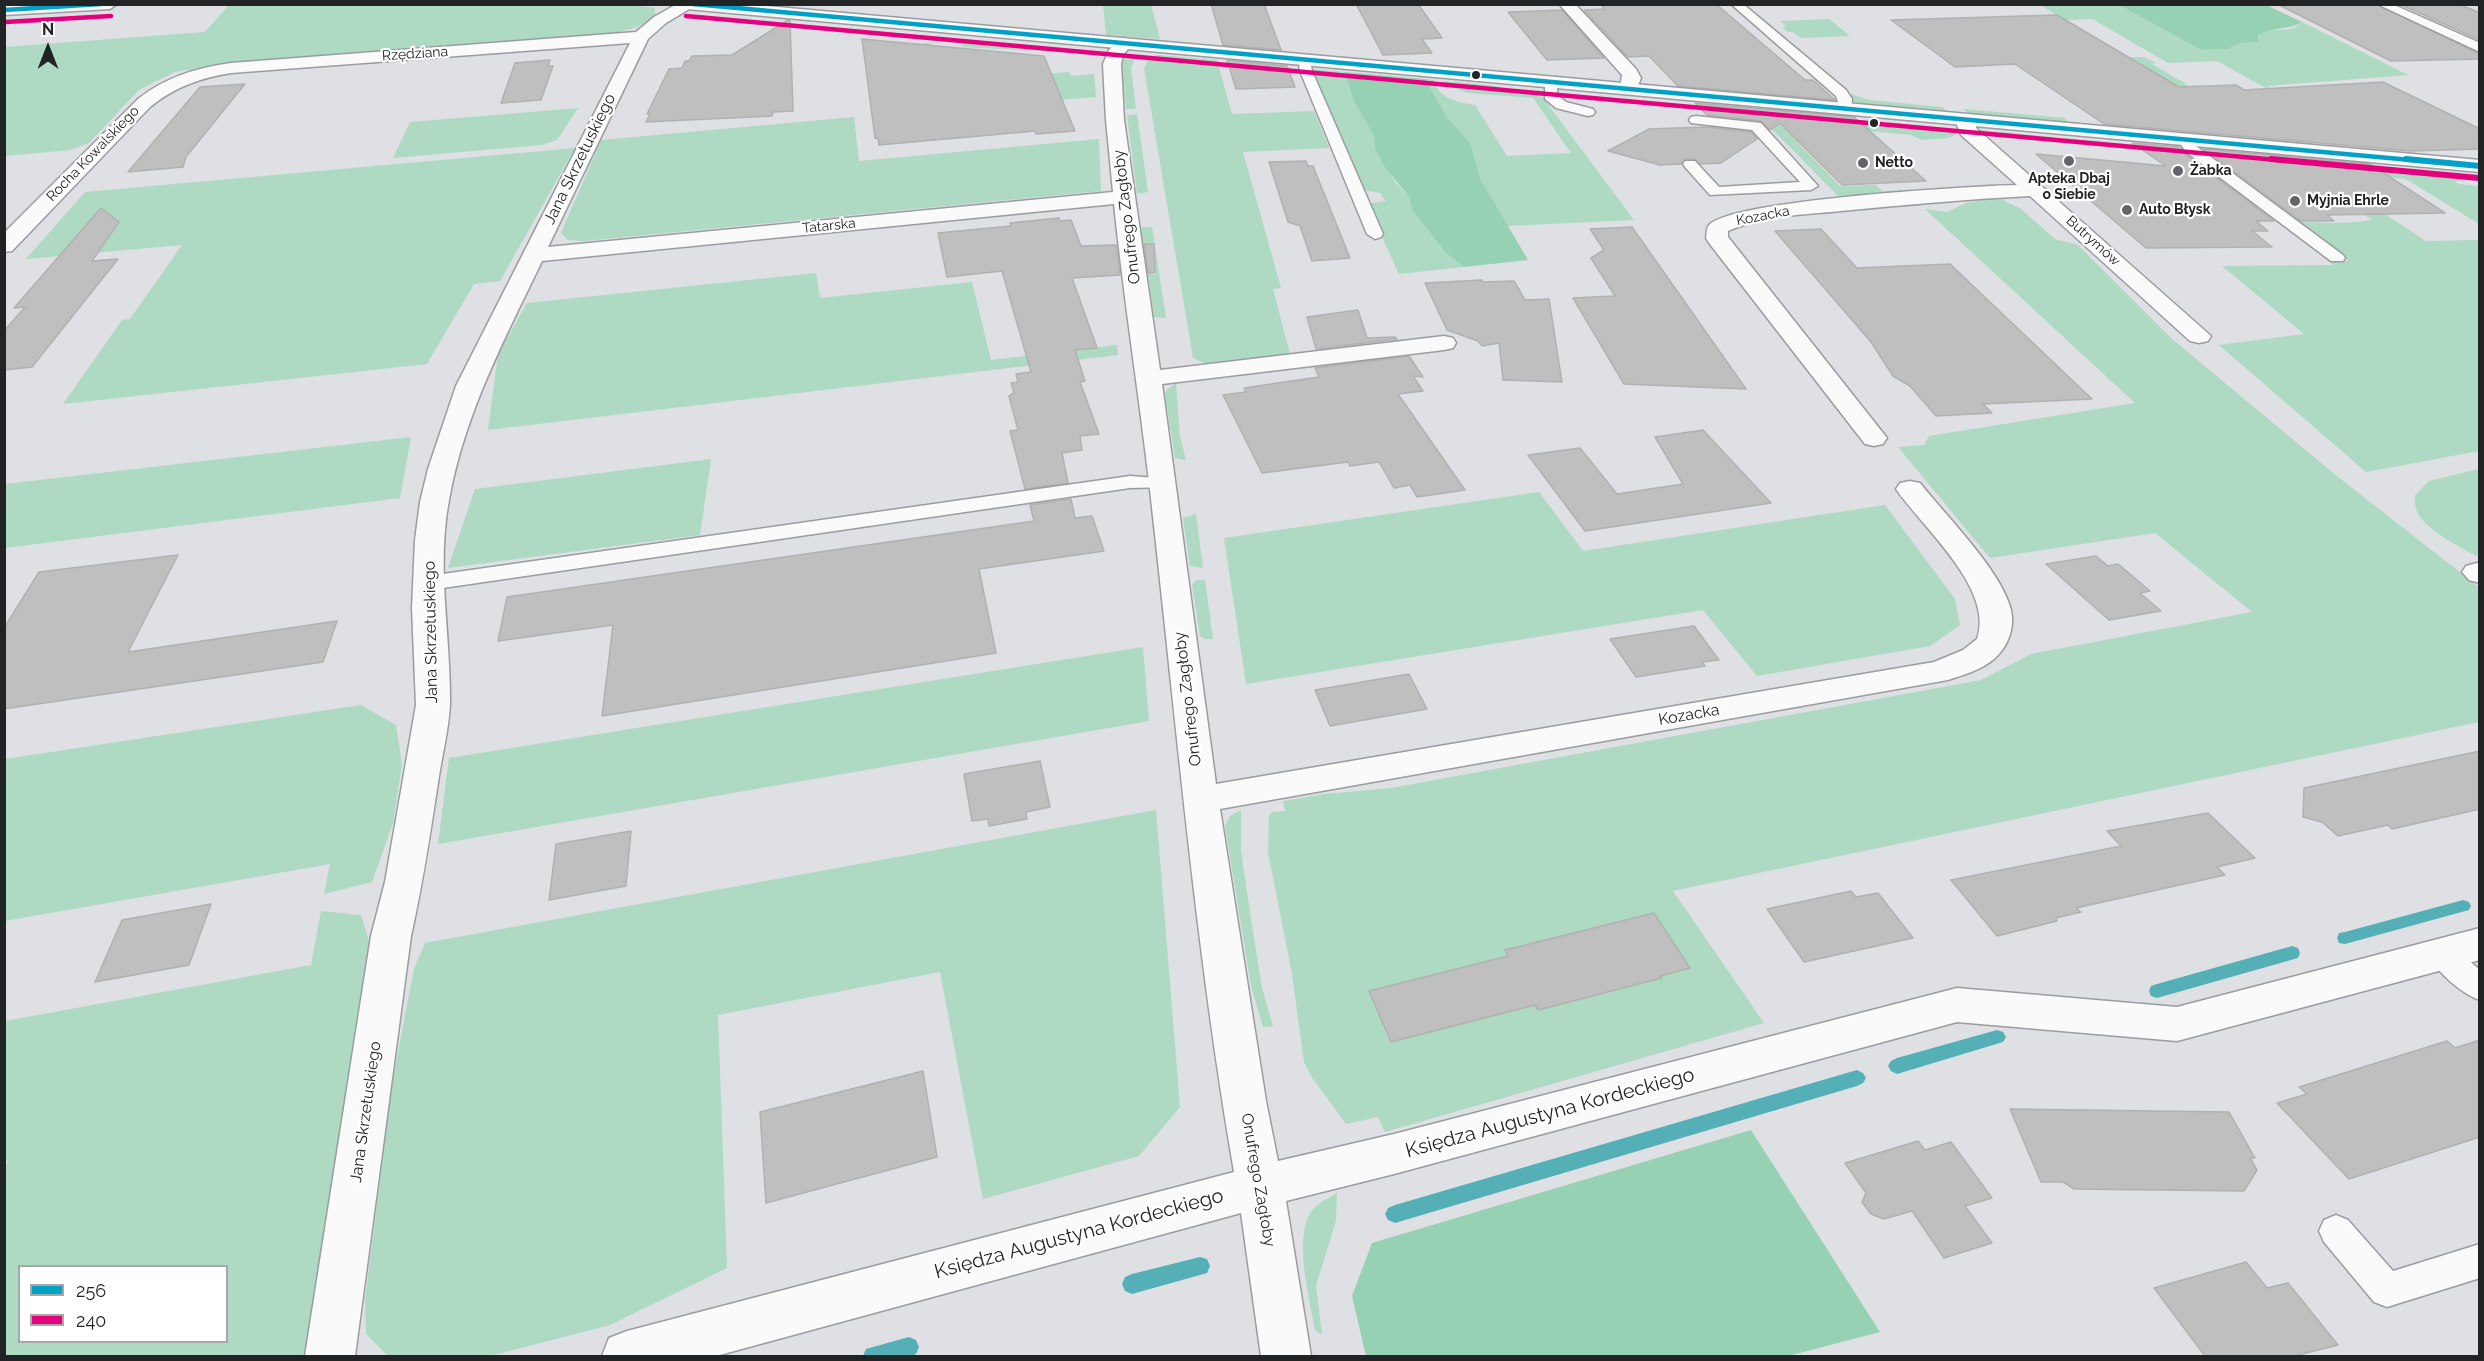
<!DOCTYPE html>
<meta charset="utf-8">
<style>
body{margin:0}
#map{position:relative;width:2484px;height:1361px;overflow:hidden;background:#dee0e4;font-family:Raleway,sans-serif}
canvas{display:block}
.frame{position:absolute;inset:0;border:6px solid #222325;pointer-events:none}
.legend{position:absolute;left:18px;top:1265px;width:210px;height:78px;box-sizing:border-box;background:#fff;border:2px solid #a7a7a8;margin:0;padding:8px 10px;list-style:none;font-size:18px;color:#222325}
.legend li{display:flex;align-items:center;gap:12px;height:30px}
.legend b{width:30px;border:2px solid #a7a7a8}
.north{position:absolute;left:18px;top:18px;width:60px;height:60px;-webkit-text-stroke:4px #fff;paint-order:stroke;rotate:0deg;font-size:16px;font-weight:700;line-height:24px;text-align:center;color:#222325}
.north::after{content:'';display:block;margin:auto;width:21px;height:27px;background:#222325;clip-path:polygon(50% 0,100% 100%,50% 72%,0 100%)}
</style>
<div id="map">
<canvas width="2484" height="1361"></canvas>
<div class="frame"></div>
<ul class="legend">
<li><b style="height:8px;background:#02a2c6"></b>256</li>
<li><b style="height:8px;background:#e5007d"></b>240</li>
</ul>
<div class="north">N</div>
</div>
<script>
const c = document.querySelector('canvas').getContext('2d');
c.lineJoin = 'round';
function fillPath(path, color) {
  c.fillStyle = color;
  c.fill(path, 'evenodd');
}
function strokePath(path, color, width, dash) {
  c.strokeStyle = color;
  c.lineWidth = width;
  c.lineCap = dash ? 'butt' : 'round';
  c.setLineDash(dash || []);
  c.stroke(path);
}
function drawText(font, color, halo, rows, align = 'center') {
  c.font = font + ' Raleway,sans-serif';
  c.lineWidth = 4.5;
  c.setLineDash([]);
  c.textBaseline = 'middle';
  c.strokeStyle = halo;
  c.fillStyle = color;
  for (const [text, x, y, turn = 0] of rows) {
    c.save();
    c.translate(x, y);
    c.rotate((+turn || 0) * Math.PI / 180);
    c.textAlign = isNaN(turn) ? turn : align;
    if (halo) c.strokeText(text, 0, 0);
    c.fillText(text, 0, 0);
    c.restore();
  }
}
const green = new Path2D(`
 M 625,4 L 655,8 L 655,13 L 661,14 L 637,27 L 601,37 L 216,65 L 175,72 L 139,90 L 89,143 L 70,150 L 5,156 L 4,47 L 205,32 L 229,5 Z
 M 1103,5 L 1151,5 L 1160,39 L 1106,35 Z
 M 2040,5 L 2119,5 L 2201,50 L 2228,49 L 2240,43 L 2257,42 C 2260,24 2280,33 2293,28 C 2296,27 2299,24 2302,22 L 2408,75 L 2267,86 L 2361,139 L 2359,139 L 2217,61 L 2168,63 L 2092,19 L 2065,20 Z
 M 1829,19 L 1850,36 L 1801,38 L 1793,32 L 1788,32 L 1782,27 L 1786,26 L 1780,21 Z
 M 963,42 L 1092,53 L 1096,54 L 963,47 Z
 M 924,43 L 931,43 L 933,46 L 931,83 L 1069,72 L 1071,76 L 1094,74 L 1096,97 L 1015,103 L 914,89 Z
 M 1158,55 L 1217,60 L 1232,114 L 1314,111 L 1329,148 L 1243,152 L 1281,288 L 1273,289 L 1290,354 L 1209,365 L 1193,358 L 1144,68 L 1150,57 Z
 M 1124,57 L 1135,58 L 1131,68 L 1136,109 L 1126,109 L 1121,67 Z
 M 2129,57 L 2144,57 L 2156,63 L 2152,64 L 2231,110 L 2245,127 Z
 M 1312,69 L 1345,72 L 1353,100 L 1374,136 L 1375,149 L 1395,182 L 1409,197 L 1412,210 L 1446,253 L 1464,267 L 1399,274 L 1367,204 L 1386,201 L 1380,193 L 1362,190 Z
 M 1425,79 L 1434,80 C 1437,98 1459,103 1475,105 L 1507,156 L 1571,153 L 1533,98 L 1468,93 L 1444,85 L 1444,81 L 1489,85 L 1541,95 L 1634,220 L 1507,226 L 1481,180 L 1470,143 L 1447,117 Z
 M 1851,94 L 1869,100 L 1942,107 L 1947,111 L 1854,103 Z
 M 578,108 L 557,140 L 542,145 L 393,158 L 410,122 Z
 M 1963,109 L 2065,118 L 2067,122 L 1968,113 Z
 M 1137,114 L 1148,192 L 1137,194 L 1127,115 Z
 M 1758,115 L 1793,118 L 1807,142 L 1798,143 L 1840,186 L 1876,185 L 1882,191 L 1923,190 L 1839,197 Z
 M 854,117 L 859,161 L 1099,139 L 1101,191 L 584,241 L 568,240 L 561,233 L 601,140 Z
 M 1816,120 L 1899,128 L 1957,129 L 1956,135 L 1948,138 L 1921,140 L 1911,135 L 1839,128 Z
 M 1980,130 L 2051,137 L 2053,142 L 1987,136 Z
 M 2071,139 L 2184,149 L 2194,159 L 2189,155 L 2074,144 Z
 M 575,148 L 500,281 L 474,284 L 427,364 L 63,404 L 122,320 L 130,319 L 182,245 L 26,259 L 85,192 Z
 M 2365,165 L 2450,174 L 2458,184 L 2479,186 L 2479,224 L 2406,179 L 2373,176 Z
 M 2321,172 L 2426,241 L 2479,240 L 2479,451 L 2366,472 L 2219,345 L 2304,334 L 2222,266 L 2333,265 L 2326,259 L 2349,261 L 2296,222 C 2322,223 2347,224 2372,220 L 2304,174 Z
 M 1999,198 L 2021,209 L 2055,239 L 2078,245 L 2171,338 L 2232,389 L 2338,477 L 2479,587 L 2479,722 L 1673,891 L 1764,1023 L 1385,1132 L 1378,1117 L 1346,1124 L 1313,1079 L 1304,1062 L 1292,974 L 1268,852 L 1269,816 L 1272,812 L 1285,811 L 1283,801 L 1324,794 L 1391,788 L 1981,680 L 2031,654 L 2252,612 L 2155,533 L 1990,558 L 1898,447 L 1924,445 L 1929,436 L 2135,403 L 1925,209 L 1947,212 L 1966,203 Z
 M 1144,227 L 1152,227 L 1166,318 L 1154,317 L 1141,228 Z
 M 816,273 L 820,298 L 972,282 L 991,360 L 1117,345 L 1118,355 L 488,430 L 498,354 L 527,303 Z
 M 1176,383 L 1180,437 L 1186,460 L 1175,458 L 1165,395 L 1167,390 Z
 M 411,437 L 400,498 L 5,548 L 5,484 Z
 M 711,459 L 700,535 L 448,568 L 475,489 Z
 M 2479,469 L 2480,469 L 2479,557 C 2463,549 2421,528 2416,509 C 2415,505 2415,499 2415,495 L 2429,481 Z
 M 1539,492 L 1583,551 L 1885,505 L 1955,599 L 1960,625 L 1930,646 L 1757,676 L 1703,610 L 1246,684 L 1224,538 Z
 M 1196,514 L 1203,568 L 1190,566 L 1183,518 Z
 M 1197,580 L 1205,580 L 1213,639 L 1205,639 L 1200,636 L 1192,584 Z
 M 1143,647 L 1149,721 L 438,844 L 449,758 Z
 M 361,705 L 396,725 L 402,764 L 393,823 L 372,882 L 324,894 L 330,864 L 5,921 L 5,759 Z
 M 1156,810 L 1180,1107 L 1139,1156 L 983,1199 L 940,972 L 718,1015 L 727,1268 L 610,1325 L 490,1356 L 388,1356 L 366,1334 L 365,1300 L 392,1083 L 414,969 L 425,943 Z
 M 1241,810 L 1241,851 L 1252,926 L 1262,988 L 1273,1026 L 1263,1027 L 1251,986 L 1225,826 L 1230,816 Z
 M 321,911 L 361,915 L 373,954 L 308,1356 L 5,1356 L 4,1170 L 8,1161 L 4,1161 L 5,1021 L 311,965 ZM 20,1266 L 226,1266 L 226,1342 L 20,1342 Z
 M 1337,1193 L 1336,1221 L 1316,1285 L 1322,1335 L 1315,1330 C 1310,1299 1292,1235 1313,1209 C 1320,1202 1328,1198 1337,1193 Z`);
const forest = new Path2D(`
 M 2119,5 L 2266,5 L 2302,22 C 2288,31 2270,26 2258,36 L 2258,42 L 2240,43 L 2228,49 L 2201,50 Z
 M 1345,72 L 1425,79 L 1447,117 L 1470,143 L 1481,180 L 1528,260 L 1464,267 L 1446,253 L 1412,210 L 1409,197 L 1384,166 L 1375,149 L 1374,136 L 1353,100 Z
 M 1751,1130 L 1880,1332 L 1788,1356 L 1366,1356 L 1352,1296 L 1372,1243 Z`);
const stream = new Path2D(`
 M 2463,900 L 2469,902 L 2471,906 L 2469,910 L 2345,944 L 2339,943 L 2337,938 L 2339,933 L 2345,932 Z
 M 2292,946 L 2298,948 L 2300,953 L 2298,958 L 2157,998 L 2151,996 L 2149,991 L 2151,986 L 2157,984 Z
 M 1997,1030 L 2003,1032 L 2006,1037 L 2003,1042 L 1897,1074 L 1891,1071 L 1888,1066 L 1891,1061 L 1897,1058 Z
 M 1857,1070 L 1863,1073 L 1866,1078 L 1863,1083 L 1857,1086 L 1395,1223 L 1388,1220 L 1385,1214 L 1388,1208 L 1395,1205 Z
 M 1200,1257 L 1207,1259 L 1210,1266 L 1207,1273 L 1200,1275 L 1132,1294 L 1125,1291 L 1122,1284 L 1125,1277 L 1132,1274 Z
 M 909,1337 L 916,1340 L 919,1347 L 916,1354 L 911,1356 L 863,1356 L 866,1349 Z`);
const building = new Path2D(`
 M 1211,4 L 1264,4 L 1281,50 L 1223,45 Z
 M 1356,4 L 1418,4 L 1442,38 L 1422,39 L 1432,53 L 1383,55 Z
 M 1600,4 L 1716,4 L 1805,80 L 1813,80 L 1835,100 L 1678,86 L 1649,56 L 1628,57 L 1584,10 L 1605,9 Z
 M 2277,4 L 2375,4 L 2480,54 L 2480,59 L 2391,61 Z
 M 2399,4 L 2459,4 L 2480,13 L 2480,40 Z
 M 1562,10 L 1604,58 L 1547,60 L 1508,12 Z
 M 2057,15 L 2179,87 L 2236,85 L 2244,90 L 2383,82 L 2480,129 L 2480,149 L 2410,151 L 2104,124 L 2015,64 L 1955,67 L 1891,20 Z
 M 788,20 L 790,21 L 793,111 L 773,112 L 772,116 L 646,122 L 650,114 L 647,114 L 669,69 L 682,68 L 685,61 L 689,61 L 692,56 L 732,55 Z
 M 862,39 L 1044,56 L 1075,131 L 1036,134 L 1035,131 L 879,145 L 878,139 L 875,138 Z
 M 550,60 L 548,66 L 553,66 L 541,100 L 501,103 L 515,63 Z
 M 1227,60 L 1287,66 L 1295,87 L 1236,89 Z
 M 245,84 L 186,157 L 183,167 L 128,172 L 200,87 Z
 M 1695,103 L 1854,117 L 1926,181 L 1842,185 L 1780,123 L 1770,130 L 1761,121 L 1707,115 Z
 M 1707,127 L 1751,132 L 1757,139 L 1721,163 L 1700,164 L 1695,159 L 1685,159 L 1681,164 L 1660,165 L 1608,151 L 1649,129 Z
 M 2132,143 L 2180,147 L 2185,154 L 2274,221 L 2256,221 L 2268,231 L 2252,231 L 2272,247 L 2146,248 L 2036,154 L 2166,166 Z
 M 2204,149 L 2370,164 L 2445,213 L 2327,215 L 2334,221 L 2301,221 Z
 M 1306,161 L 1308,166 L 1313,166 L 1350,258 L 1312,261 L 1300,226 L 1288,222 L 1269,162 Z
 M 101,208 L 119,222 L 92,261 L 118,259 L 32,367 L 4,370 L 4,331 L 25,307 L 14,308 Z
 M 1059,218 L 1060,221 L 1071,220 L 1081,246 L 1116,245 L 1120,275 L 1072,278 L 1097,348 L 1075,350 L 1085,381 L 1080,382 L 1099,434 L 1080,436 L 1082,450 L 1062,453 L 1068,483 L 1025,489 L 1010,431 L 1018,430 L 1009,396 L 1014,393 L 1011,383 L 1018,382 L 1016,374 L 1031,372 L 1002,271 L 947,277 L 938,233 L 1011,226 L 1010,223 Z
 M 1632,227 L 1746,389 L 1624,384 L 1573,298 L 1615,296 L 1591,258 L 1604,250 L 1590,229 Z
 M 1821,229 L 1857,268 L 1950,264 L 2092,399 L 1983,404 L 1992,413 L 1936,416 L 1910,386 L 1893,376 L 1871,342 L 1775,231 Z
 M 1144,244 L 1154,244 L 1155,272 L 1148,273 Z
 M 1482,280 L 1483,282 L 1514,281 L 1525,300 L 1549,299 L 1562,382 L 1503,380 L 1499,343 L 1482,346 L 1478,341 L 1447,330 L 1425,283 Z
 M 1358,310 L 1367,338 L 1395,337 L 1397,339 L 1316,349 L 1307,317 Z
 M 1409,356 L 1423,377 L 1413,376 L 1423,391 L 1398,394 L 1465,490 L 1417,497 L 1410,485 L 1394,488 L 1379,462 L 1350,466 L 1348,462 L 1262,473 L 1223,395 L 1246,392 L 1244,388 L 1319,377 L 1315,368 Z
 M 1703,430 L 1771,503 L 1585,531 L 1528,455 L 1580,448 L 1617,494 L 1683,484 L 1655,437 Z
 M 1071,499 L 1075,518 L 1092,516 L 1104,551 L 979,569 L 996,653 L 602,716 L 613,625 L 498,641 L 507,597 L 1034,521 L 1030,505 Z
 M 178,555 L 128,652 L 337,621 L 323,662 L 4,709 L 4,628 L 39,572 Z
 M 2096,556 L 2108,566 L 2118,564 L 2150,591 L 2140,593 L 2161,611 L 2109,620 L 2046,564 Z
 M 1694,626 L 1719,660 L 1702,662 L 1705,666 L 1636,677 L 1610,639 Z
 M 1409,674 L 1427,709 L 1330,726 L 1315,690 Z
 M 2480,751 L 2480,809 L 2392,829 L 2388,825 L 2338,836 L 2322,822 L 2303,817 L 2304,788 Z
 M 1040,761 L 1050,807 L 1026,812 L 1027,819 L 989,826 L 988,819 L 972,821 L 964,774 Z
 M 2208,813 L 2255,858 L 2217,867 L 2225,875 L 2076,908 L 2081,912 L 2056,918 L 2057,921 L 1997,936 L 1951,880 L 2121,846 L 2107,831 Z
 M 631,831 L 626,886 L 549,900 L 556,844 Z
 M 1851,891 L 1856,897 L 1878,893 L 1913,938 L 1804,962 L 1767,909 Z
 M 211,904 L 189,965 L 95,982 L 122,920 Z
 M 1654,913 L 1690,968 L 1660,976 L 1662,978 L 1538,1010 L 1535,1005 L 1391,1042 L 1369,991 L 1508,956 L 1505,950 Z
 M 2480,1040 L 2480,1137 L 2349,1179 L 2277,1103 L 2307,1094 L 2299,1087 L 2447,1041 L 2455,1048 Z
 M 923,1071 L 937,1157 L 766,1203 L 760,1112 Z
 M 2010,1109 L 2229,1112 L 2255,1158 L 2250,1158 L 2257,1170 L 2244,1191 L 2074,1189 L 2063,1182 L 2041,1182 Z
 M 1918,1141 L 1925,1150 L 1951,1142 L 1992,1198 L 1965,1206 L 1992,1243 L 1944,1258 L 1912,1211 L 1884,1219 L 1871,1214 L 1862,1202 L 1866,1193 L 1845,1163 Z
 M 2246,1262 L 2267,1288 L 2288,1283 L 2338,1345 L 2294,1356 L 2205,1356 L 2154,1288 Z`);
const service = new Path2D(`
 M 1731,4 L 1743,4 L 1846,90 L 1852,99 L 1851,112 L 1841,112 L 1836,96 Z
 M 2377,4 L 2392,4 L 2480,43 L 2480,52 Z
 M 1309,56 L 1315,60 L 1311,66 L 1312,71 L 1383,234 L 1381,237 L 1375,239 L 1367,234 L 1300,71 L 1299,66 L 1305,57 Z
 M 1551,78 L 1557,82 L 1557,95 L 1566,102 L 1593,109 L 1595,112 L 1593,115 L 1588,116 L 1556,108 L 1545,99 L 1545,82 Z
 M 1696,116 L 1761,123 L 1818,186 L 1811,190 L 1710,195 L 1685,167 L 1683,164 L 1685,161 L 1695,161 L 1719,187 L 1800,182 L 1752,130 L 1691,123 L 1689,120 L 1691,117 Z
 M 2185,136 L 2190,137 L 2196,146 L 2343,255 L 2345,258 L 2343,261 L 2331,261 L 2186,152 L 2178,140 Z
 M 1130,476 L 1170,479 L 1173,483 L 1170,487 L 1130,488 L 429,590 L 421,588 L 418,583 L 421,578 L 429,576 Z
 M 2444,944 L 2454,948 L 2480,970 L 2480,1000 C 2462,994 2438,973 2429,956 L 2434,948 Z
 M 2336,1215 L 2348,1220 L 2393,1271 L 2480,1244 L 2480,1278 L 2387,1307 L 2374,1302 L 2324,1242 L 2319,1231 L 2324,1220 Z`);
const minor = new Path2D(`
 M 677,4 L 696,5 L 666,23 L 648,39 L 548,247 L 1113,192 L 1106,120 L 1103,64 L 1109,50 L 1119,39 L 1125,38 L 1133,43 L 1123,55 L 1121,64 L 1124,120 L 1160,370 L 1444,336 L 1453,338 L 1456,343 L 1453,348 L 1444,350 L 1162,384 L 1216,784 L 1934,662 L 1963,650 L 1977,639 C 1995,589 1922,527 1896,489 L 1900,483 L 1910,481 L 1920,483 C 1946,516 2001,570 2011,610 C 2015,628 2008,647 1994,659 C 1981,670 1963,675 1948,680 L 1220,809 L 1266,1101 L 1278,1161 L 1394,1134 L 1957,988 L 2177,1007 L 2480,928 L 2480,960 L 2177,1041 L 1957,1022 L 1394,1174 L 1286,1201 L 1311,1356 L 1261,1356 L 1241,1213 L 716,1356 L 602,1356 L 609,1338 L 627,1331 L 1234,1172 C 1195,946 1176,718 1150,490 C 1139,394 1124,301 1114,204 L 542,261 C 505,338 464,415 449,500 C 436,568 451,636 450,704 C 449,727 443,752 439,776 C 431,829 423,883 411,936 L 355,1356 L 305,1356 L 371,936 L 385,882 L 416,705 L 412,608 L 415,540 L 420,502 L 428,469 L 456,386 L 630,43 L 231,73 C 200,78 175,87 150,107 L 12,251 L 4,252 L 4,233 L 138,99 C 166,77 196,68 231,63 L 636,32 L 654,17 Z
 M 1559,4 L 1575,4 L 1636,69 L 1641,78 L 1635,93 L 1623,93 L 1620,89 L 1622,75 Z
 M 1964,114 L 1971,116 L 1977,129 L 2211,336 L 2208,341 L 2199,343 L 2190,341 L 2030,196 C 1967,199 1904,205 1841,211 C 1803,215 1764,215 1728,231 L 1728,237 L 1887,438 L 1883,444 L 1874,446 L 1865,444 L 1709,243 L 1706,238 C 1707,234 1706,228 1709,225 C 1732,200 1972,186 2017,185 L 1961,135 L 1955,120 L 1957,116 Z
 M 2477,563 L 2480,564 L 2480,583 L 2469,580 L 2462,572 L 2466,566 Z`);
const tertiary = new Path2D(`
 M 117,4 L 110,9 L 4,15 L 4,5 Z
 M 680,4 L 744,4 L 2480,160 L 2480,172 L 687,9 Z`);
const bus1Far1 = new Path2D(`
 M 693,4 L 2422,161
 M 4,10 L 101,4`);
const bus1 = new Path2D(`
 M 2406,159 L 2480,166`);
const bus2Far1 = new Path2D(`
 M 686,16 L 2288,161
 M 5,22 L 111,16`);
const bus2 = new Path2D(`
 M 2271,159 L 2479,178`);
const markers = [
 [1476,75,5,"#222325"],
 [1874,123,5,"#222325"],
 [2069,161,6,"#646568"],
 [1863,163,6,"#646568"],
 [2178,171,6,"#646568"],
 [2295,201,6,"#646568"],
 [2127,210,6,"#646568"]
];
const farStreetnames = [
 ["Rzędziana",415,54,-4],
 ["Rocha Kowalskiego",93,154,-46],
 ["Kozacka",1763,216,-11],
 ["Tatarska",829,226,-6],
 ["Butrymów",2093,241,42]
];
const farPoinames = [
 ["Netto",1875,163],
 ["Żabka",2190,171],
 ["Apteka Dbaj",2069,179,"center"],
 ["o Siebie",2069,195,"center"],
 ["Myjnia Ehrle",2307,201],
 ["Auto Błysk",2139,210]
];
const streetNames = [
 ["Jana Skrzetuskiego",580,159,-64],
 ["Onufrego Zagłoby",1127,217,-97],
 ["Jana Skrzetuskiego",431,632,-91],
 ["Onufrego Zagłoby",1188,699,-97],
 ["Kozacka",1689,715,-10],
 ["Jana Skrzetuskiego",366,1112,-82],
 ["Onufrego Zagłoby",1258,1180,80]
];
const nearStreetnames = [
 ["Księdza Augustyna Kordeckiego",1550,1113,-15],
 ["Księdza Augustyna Kordeckiego",1079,1234,-15]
];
fillPath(green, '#aed9c2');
fillPath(forest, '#96d1b3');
fillPath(stream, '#54b0b6');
fillPath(building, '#bfbfc0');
strokePath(building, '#b1b1b1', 1.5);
strokePath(service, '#9b9c9f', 3);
strokePath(minor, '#9b9c9f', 3);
strokePath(tertiary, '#9b9c9f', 3);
fillPath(service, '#fafafb');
fillPath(minor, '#fafafb');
fillPath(tertiary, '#fafafb');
strokePath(bus1Far1, '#02a2c6', 4.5);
strokePath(bus1, '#02a2c6', 6);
strokePath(bus2Far1, '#e5007d', 4.5);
strokePath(bus2, '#e5007d', 6);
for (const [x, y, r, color] of markers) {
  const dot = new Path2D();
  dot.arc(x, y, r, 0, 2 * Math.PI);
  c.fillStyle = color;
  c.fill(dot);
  strokePath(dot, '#fff', 2);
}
drawText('14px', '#222325', '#fff', farStreetnames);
drawText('bold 14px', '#222325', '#fff', farPoinames, 'left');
drawText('16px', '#222325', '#fff', streetNames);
drawText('20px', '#222325', '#fff', nearStreetnames);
</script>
